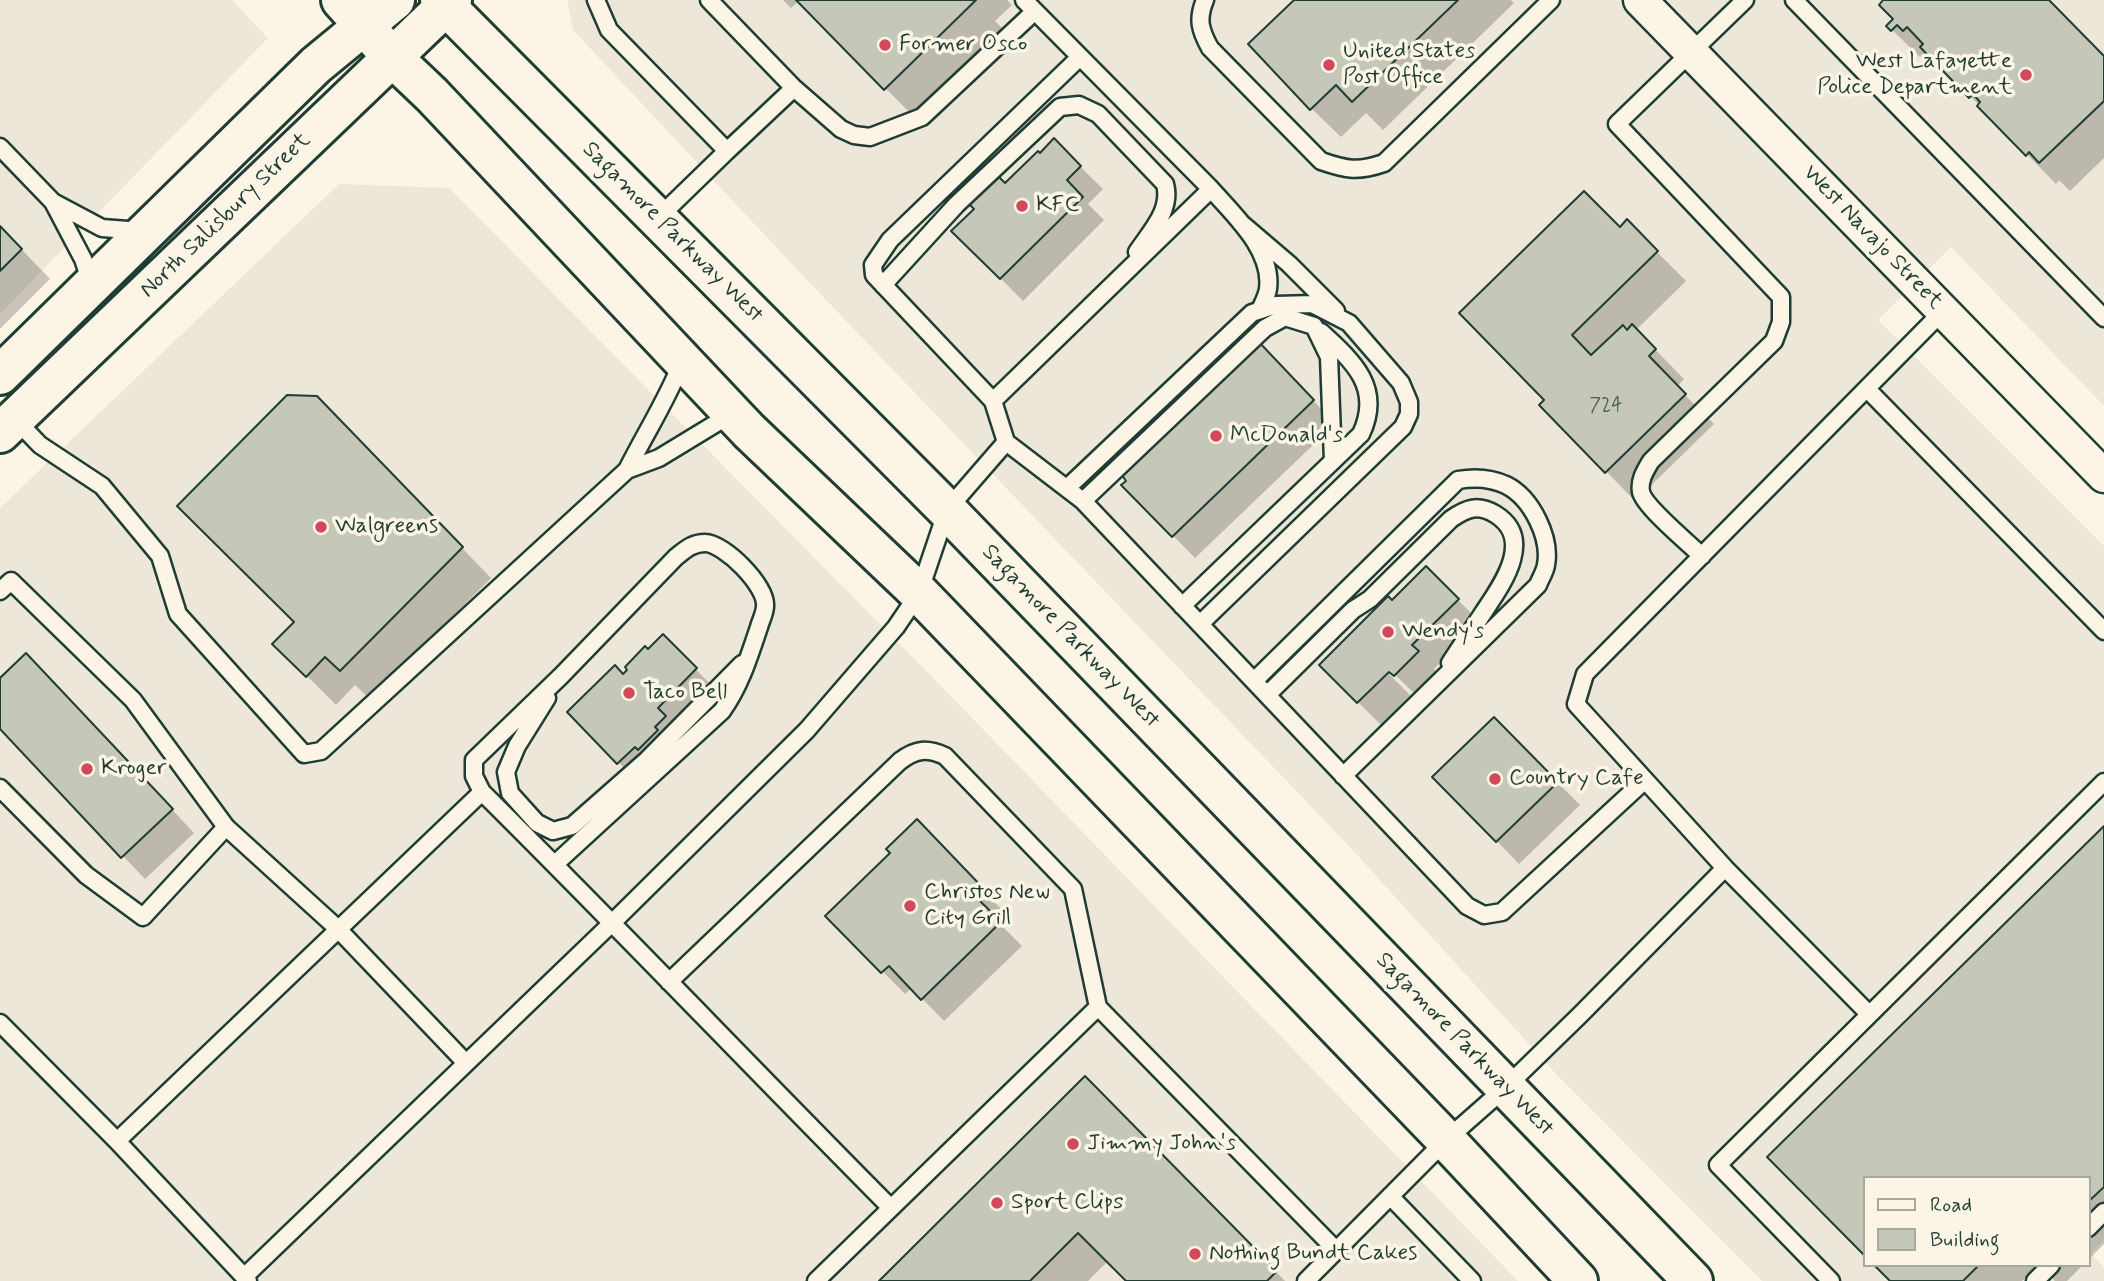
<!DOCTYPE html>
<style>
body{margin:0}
#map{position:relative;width:2104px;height:1281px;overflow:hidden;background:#fcf5e5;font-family:Mynerve,sans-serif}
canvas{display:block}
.legend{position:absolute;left:1863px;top:1176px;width:228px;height:91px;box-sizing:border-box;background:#fcf5e5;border:2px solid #a4ab9e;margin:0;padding:9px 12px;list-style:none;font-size:21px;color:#1f3d34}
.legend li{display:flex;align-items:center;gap:14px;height:35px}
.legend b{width:35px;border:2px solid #a4ab9e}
</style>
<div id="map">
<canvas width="2104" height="1281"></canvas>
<ul class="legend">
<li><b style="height:9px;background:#fcf5e5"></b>Road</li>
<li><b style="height:19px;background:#c5c7b9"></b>Building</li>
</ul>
</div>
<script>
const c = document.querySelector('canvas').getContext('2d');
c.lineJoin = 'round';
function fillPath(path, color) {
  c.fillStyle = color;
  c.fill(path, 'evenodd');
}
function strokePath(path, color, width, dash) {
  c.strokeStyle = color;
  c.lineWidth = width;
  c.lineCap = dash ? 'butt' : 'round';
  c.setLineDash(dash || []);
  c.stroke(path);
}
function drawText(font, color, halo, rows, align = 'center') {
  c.font = font + ' Mynerve,sans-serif';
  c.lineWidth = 7;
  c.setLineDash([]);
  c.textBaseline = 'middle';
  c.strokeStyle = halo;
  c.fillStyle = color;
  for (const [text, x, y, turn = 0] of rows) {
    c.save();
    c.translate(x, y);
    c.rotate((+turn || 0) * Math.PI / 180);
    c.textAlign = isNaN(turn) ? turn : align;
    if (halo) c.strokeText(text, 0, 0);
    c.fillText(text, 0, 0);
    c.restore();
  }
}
const built = new Path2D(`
 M 0,0 L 232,0 L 268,38 L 0,314 Z
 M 567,0 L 2104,0 L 2104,406 L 1951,247 L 1878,320 L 2104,546 L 2104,1240 L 2091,1253 L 2104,1268 L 2104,1281 L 1762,1281 L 1558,1076 L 1348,845 L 805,278 L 573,30 ZM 1864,1178 L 2088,1178 L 2088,1265 L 1864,1265 Z
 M 339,184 L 449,188 L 941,686 L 1518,1281 L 0,1281 L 0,508 Z`);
const shadow = new Path2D(`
 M 783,0 L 1007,0 L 1012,5 L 995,21 L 1004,30 L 915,118 L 799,1 L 791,8 Z
 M 1297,0 L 1511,0 L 1514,3 L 1383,130 L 1366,113 L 1341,137 L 1311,108 Z
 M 1885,0 L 2048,0 L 2104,58 L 2104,158 L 2070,191 L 2059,180 L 2056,184 L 1933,58 L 1928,53 L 1922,59 L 1888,26 L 1895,19 Z
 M 1054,141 L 1103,189 L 1088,204 L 1104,220 L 1023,301 L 954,231 Z
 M 1627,222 L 1686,281 L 1636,330 L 1684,379 L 1677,387 L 1714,424 L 1635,501 L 1606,471 L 1546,400 L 1461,313 L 1620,229 Z
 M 0,227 L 50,279 L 0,329 Z
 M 1280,365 L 1335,424 L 1195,558 L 1123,485 Z
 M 346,428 L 491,578 L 370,699 L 355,685 L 336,705 L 275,644 L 297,622 Z
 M 1426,568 L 1480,622 L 1434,669 L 1440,675 L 1418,697 L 1389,669 L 1386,671 L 1410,695 L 1381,725 L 1321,665 L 1392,602 Z
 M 663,636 L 718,692 L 679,732 L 687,740 L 641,785 L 569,712 L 624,676 Z
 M 49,678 L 194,833 L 145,879 L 0,727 L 0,681 Z
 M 1494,719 L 1580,805 L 1519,864 L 1435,777 Z
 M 2104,829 L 2104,1244 L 2088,1260 L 2088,1178 L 1864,1178 L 1864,1253 L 1770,1157 Z
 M 939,844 L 1005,913 L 997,921 L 1022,946 L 944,1021 L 912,988 L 905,994 L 828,916 Z
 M 1085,1079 L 1285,1281 L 1128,1281 L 1108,1261 L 1088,1281 L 881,1281 Z
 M 1877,1265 L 2038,1265 L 2022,1281 L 1892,1281 Z
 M 2039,1265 L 2083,1265 L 2067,1281 L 2055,1281 Z`);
const building = new Path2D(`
 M 796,0 L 976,0 L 884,90 Z
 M 1294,0 L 1458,0 L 1352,102 L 1336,85 L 1310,110 L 1248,44 Z
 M 1883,0 L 2049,0 L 2104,56 L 2104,101 L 2039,163 L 2029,152 L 2026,156 L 1977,106 L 1980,102 L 1973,94 L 1969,98 L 1920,47 L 1923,44 L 1907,27 L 1903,31 L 1897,25 L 1891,31 L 1886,26 L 1893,19 L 1879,5 Z
 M 1054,138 L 1081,166 L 1067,180 L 1083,197 L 1000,279 L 951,231 L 974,209 L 968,203 L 997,175 L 1005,183 L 1038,151 L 1040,153 Z
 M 1584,191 L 1620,227 L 1627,219 L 1658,251 L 1572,335 L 1591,355 L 1623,325 L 1627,330 L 1632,324 L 1656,349 L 1649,356 L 1686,394 L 1605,473 L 1539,405 L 1544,400 L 1459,313 Z
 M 0,226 L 22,249 L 0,271 Z
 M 1257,340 L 1314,400 L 1172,537 L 1121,485 L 1126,481 L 1119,471 Z
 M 287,395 L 317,396 L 463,547 L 340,671 L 325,657 L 306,677 L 272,644 L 294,622 L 177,506 Z
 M 1426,566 L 1459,599 L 1412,645 L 1419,651 L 1394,676 L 1389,672 L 1357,703 L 1319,665 L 1388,596 L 1392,600 Z
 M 663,634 L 697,668 L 658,708 L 666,716 L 655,727 L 658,730 L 638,750 L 635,747 L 617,764 L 567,712 L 615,665 L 623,674 L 627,670 L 625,667 L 645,646 L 648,649 Z
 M 26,653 L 173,809 L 121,858 L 0,729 L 0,678 Z
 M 1494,717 L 1558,782 L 1496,842 L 1432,777 Z
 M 917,819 L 984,889 L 976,897 L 1001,922 L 921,1000 L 889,966 L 881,973 L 825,916 L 890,853 L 886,849 Z
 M 2104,826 L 2104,1187 L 2088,1202 L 2088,1178 L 1864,1178 L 1864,1255 L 1767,1157 Z
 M 1085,1076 L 1277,1271 L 1267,1281 L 1126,1281 L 1078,1233 L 1030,1281 L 879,1281 Z
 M 1874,1265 L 1979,1265 L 1963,1281 L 1890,1281 Z`);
const lane = new Path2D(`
 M 596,0 L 609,30 L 727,151 L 658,218
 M 709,0 L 794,88 L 841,129 L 854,135 L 870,137 L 922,117 L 1035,11
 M 1205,0 C 1197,19 1200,30 1210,48 L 1321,161 C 1347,170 1358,172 1384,163 L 1551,0
 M 1794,0 L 2104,318
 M 0,147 L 53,202 L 83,259 L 91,283
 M 727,151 L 794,88
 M 1211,189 C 1234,215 1273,250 1268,289 C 1267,296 1263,303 1260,310
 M 53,202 L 102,228 L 141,231
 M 1241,223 L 1289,264 L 1336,311
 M 883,285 L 957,204 L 1060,107 L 1079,105 L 1098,114 L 1165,184 C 1172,210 1151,231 1137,252
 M 1867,389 L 2104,631
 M 993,401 L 874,275 L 873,265 L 890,240 L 1080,57
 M 14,418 L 40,445 L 102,486 L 160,556 L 178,614 L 304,754 L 321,751 L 627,470 L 659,458 L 733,413
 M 1006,442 L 1083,501 L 1467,906 L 1484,915 L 1502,912 L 1645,780
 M 627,470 C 645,434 667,400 682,362
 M 1067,488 L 1252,313 L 1276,305 L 1312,304 L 1349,323 L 1401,383 L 1409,402 L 1409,414 L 1403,427 L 1200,624
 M 1083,501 L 1265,328 L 1285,317 L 1314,326 L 1329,357 L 1333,461
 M 1702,556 C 1689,544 1644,506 1641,492 C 1639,480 1645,471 1651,461 L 1774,341 L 1781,322 L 1781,297 L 1617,124 L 1745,0
 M 0,591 L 11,581 L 133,700 L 226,827 L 143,917 L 86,875 L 0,788
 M 1182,606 L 1361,434 C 1383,388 1353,361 1321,332
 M 1254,681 L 1458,480 C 1475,477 1491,478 1506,485 C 1532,498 1551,538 1546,565 C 1545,572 1540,579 1538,585 L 1343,776
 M 1267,695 L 1353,610 L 1370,599 L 1451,519 C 1467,508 1478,504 1495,514 C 1536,539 1501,586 1483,613 C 1472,630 1461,646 1450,663
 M 547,698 L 517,746 L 506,772 L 510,793 L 537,823 L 553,831 L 572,826 L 647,760 L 742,664
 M 226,827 L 337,928 L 466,1063
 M 555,864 L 722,711 C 740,686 749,657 759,627 C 761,620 765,613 765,606 C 767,586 724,543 705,543 C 692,543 685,550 676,557 L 561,676 L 474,760 L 474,776 L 482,792 C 620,929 754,1070 891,1208
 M 1725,868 L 1869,1014
 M 669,982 L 900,761 C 916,749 927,748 945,756 L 1073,889 L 1098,1007 L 1336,1250
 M 0,1023 L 117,1141 L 248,1281
 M 117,1141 L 482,792
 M 1390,1196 L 1472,1281
 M 2088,1228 L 2104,1212
 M 244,1277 L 613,922 L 807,730 L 896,627 L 919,593 L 947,510 L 1006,442 L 993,401 L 1211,189 L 1024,0
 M 816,1281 L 1098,1007
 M 1306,1281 L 1446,1140 L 1505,1088 L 1580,1015 L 1725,868 L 1576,704 L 1585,674 L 1943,311
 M 1831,1281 L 1718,1165 L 2104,782
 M 2035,1281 L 2051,1265`);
const street = new Path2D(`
 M 1640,0 L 2104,476`);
const secondary = new Path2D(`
 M 0,375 L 316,65 L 395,0
 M 0,433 L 452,0`);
const highway = new Path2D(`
 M 341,0 L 392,57 L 432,95 L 749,431 L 919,593 L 1446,1140 L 1578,1281
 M 440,0 L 947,510 L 1693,1281`);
const markers = [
 [885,45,7,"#d1495b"],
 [1329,65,7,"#d1495b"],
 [2026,75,7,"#d1495b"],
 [1022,206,7,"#d1495b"],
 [1216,436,7,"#d1495b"],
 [321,527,7,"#d1495b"],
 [1388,632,7,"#d1495b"],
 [629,693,7,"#d1495b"],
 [87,769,7,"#d1495b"],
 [1495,779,7,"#d1495b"],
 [910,906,7,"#d1495b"],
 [1073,1144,7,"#d1495b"],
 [997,1203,7,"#d1495b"],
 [1195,1254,7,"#d1495b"]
];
const numberNames = [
 ["724",1606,407]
];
const poiNames = [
 ["Former Osco",899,45],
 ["United States",1343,52],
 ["Post Office",1343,78],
 ["West Lafayette",2012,62,"right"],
 ["Police Department",2012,88,"right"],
 ["KFC",1036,206],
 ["McDonald's",1230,436],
 ["Walgreens",335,527],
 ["Wendy's",1402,632],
 ["Taco Bell",643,693],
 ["Kroger",101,769],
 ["Country Cafe",1509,779],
 ["Christos New",924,893],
 ["City Grill",924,919],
 ["Jimmy John's",1087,1144],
 ["Sport Clips",1011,1203],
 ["Nothing Bundt Cakes",1209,1254]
];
const streetNames = [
 ["North Salisbury Street",226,216,-44],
 ["Sagamore Parkway West",672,233,45],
 ["West Navajo Street",1872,238,46],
 ["Sagamore Parkway West",1070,637,46],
 ["Sagamore Parkway West",1464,1045,46]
];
fillPath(built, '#ece7d8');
fillPath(shadow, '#0003');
fillPath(building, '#c5c7b9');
strokePath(building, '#1f3d34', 2);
strokePath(lane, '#1f3d34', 21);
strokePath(street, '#1f3d34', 37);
strokePath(secondary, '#1f3d34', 44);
strokePath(highway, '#1f3d34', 44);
strokePath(lane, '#fcf5e5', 16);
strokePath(street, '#fcf5e5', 32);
strokePath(secondary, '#fcf5e5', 38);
strokePath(highway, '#fcf5e5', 38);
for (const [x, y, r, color] of markers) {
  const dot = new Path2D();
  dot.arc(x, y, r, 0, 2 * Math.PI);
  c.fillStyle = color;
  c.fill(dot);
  strokePath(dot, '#fcf5e5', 2.5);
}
drawText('19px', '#486055', null, numberNames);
drawText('23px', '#1f3d34', '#fcf5e5', poiNames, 'left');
drawText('23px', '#1f3d34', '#fcf5e5', streetNames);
</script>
